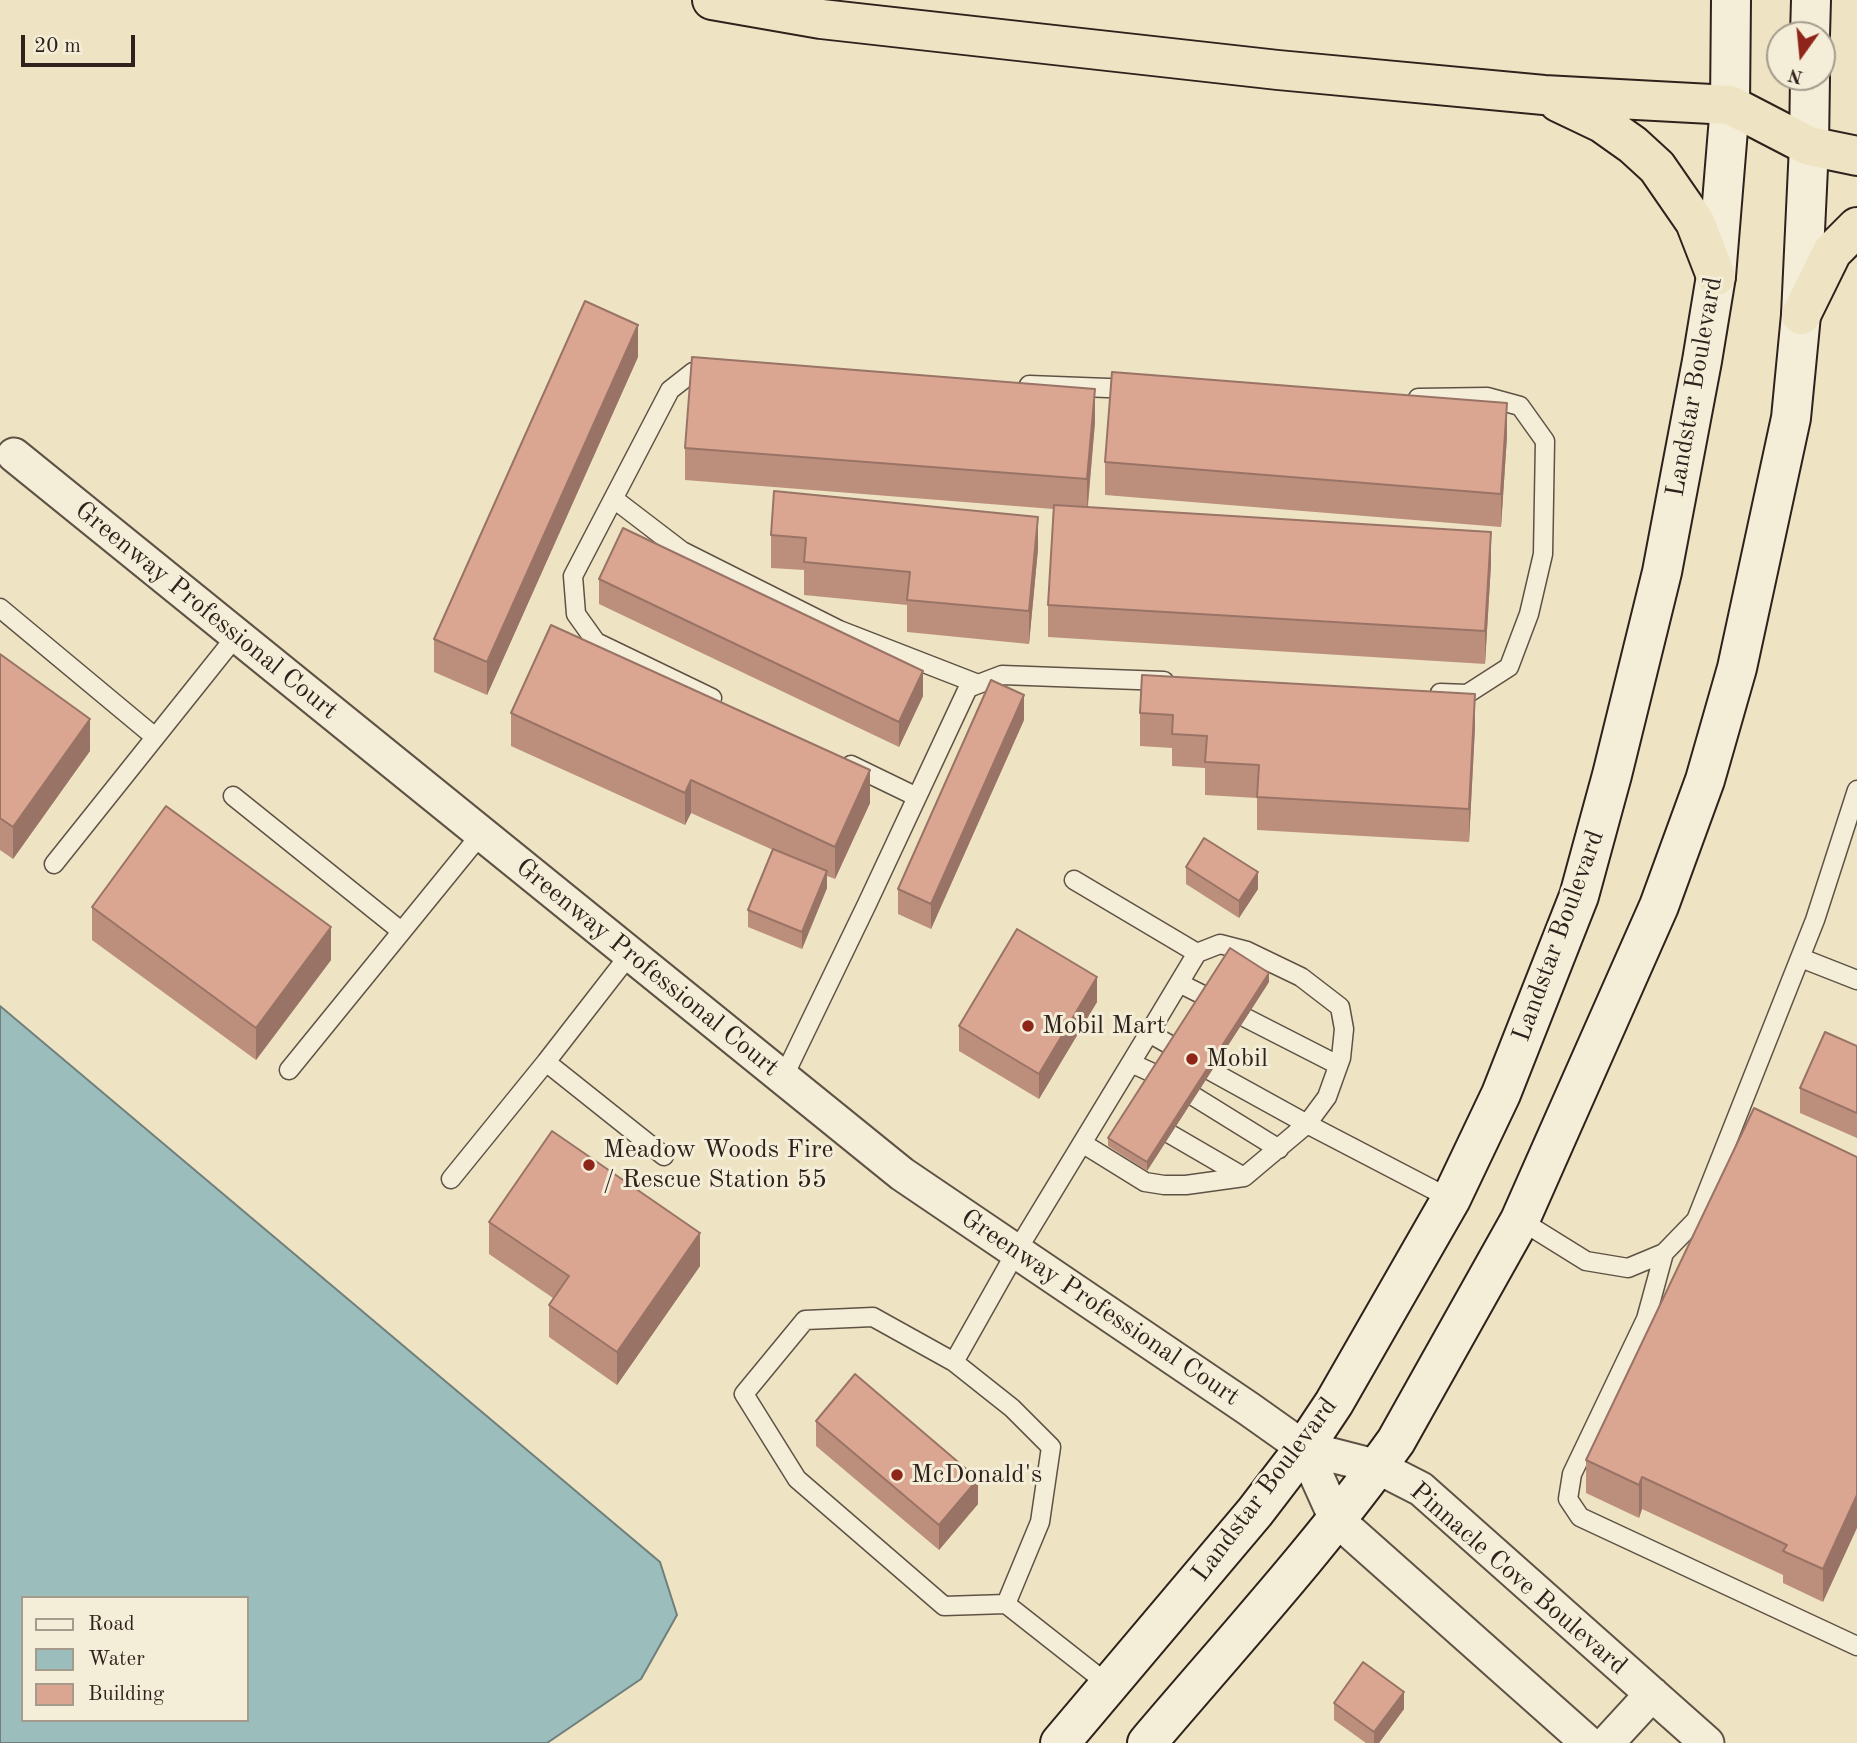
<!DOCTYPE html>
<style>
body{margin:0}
#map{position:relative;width:1857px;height:1743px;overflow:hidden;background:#eee4c3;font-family:"Old Standard TT",serif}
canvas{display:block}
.legend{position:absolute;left:21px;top:1596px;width:228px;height:126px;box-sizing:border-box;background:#f4edd8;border:2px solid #a59b8c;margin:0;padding:9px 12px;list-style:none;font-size:21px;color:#2f211b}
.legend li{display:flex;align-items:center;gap:14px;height:35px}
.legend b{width:35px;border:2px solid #a59b8c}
.north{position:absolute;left:1766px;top:21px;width:70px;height:70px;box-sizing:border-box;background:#f4edd8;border:2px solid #a59b8c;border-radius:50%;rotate:195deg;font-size:19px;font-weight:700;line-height:28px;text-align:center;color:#2f211b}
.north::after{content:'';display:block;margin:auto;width:24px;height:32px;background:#8f2418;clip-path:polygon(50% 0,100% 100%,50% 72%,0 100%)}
.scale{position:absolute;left:21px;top:35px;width:114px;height:32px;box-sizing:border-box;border:4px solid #2f211b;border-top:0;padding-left:9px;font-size:21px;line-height:24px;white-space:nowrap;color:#2f211b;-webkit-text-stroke:5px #f4edd8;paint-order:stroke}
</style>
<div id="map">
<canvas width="1857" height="1743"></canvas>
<ul class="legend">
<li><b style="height:9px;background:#f4edd8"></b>Road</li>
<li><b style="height:19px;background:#9bbdbb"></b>Water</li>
<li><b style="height:19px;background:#dba691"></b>Building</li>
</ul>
<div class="north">N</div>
<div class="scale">20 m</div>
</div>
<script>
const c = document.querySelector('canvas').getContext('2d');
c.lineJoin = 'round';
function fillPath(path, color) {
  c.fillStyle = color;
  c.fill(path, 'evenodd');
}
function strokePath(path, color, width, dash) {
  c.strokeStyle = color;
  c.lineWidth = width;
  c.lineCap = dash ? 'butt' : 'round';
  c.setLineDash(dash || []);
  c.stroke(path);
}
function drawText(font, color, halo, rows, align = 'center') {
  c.font = font + ' "Old Standard TT",serif';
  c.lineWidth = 6;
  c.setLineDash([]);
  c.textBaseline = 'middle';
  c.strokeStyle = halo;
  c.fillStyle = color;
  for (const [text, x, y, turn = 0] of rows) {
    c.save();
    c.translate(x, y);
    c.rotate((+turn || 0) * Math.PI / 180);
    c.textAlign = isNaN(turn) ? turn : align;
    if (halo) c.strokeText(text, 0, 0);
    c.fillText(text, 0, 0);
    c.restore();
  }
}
const water = new Path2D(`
 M 0,1006 L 660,1562 L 677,1615 L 641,1679 L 547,1743 L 0,1743 ZM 23,1598 L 247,1598 L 247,1720 L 23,1720 Z`);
const lane = new Path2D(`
 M 711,373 L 693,372 L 670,390 L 573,576 L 576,614 L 596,642 L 712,698
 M 1029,385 L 1134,389
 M 1418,398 L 1487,397 L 1520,406 L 1545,441 L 1543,554 L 1529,614 L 1509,667 L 1467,694 L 1440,693
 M 614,499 L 682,551 L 839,630 L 978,684
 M 0,608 L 155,737
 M 851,765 L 917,797
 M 233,796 L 401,931
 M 54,864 L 237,635
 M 1074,880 L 1197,953 L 1220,944 L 1247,951 L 1301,977 L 1340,1007 L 1344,1029 L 1341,1058 L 1327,1097 L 1307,1124 L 1244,1177 L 1186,1185 L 1164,1185 L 1145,1182 L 1082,1143
 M 630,954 L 546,1062 L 664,1156
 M 1801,958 L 1857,980
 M 1179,983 L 1205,996
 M 1246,1018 L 1338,1065
 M 1149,1033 L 1197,953
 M 1131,1063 L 1155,1074
 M 289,1070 L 481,834
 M 1211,1071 L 1307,1124 L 1451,1199
 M 783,1078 L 867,904 L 968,688 L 1002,675 L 1164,681
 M 1195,1097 L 1279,1149
 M 1170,1134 L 1244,1177
 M 451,1179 L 546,1062
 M 1520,1220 L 1586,1261 L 1628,1268 L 1664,1253 L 1696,1220 L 1815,920 L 1857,790
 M 1664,1253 L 1646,1319 L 1572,1474 L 1568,1499 L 1580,1517 L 1857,1646
 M 954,1362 L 1016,1252 L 1149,1033 L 1172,1046
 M 1006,1604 L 1040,1522 L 1051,1447 L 1012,1408 L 954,1362 L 873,1317 L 805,1320 L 744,1394 L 797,1479 L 944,1606 L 1006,1604 L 1109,1685`);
const street = new Path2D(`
 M 14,455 L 902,1174 L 1249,1409 L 1304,1448 L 1378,1467 L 1421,1489 L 1707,1743
 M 1304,1448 L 1336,1519 L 1588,1743
 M 1607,1743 L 1652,1694`);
const secondary = new Path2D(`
 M 1810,35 L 1811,0
 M 1060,1743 L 1255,1512 L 1304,1448 L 1334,1403 L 1451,1199 L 1501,1094 L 1579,896 L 1612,775 L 1662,572 L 1702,361 L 1716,276 L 1730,105 L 1731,0
 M 1147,1743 C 1231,1644 1320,1547 1396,1441 L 1520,1220 L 1659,906 L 1705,780 L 1737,668 L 1791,418 L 1801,315 L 1809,146 L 1810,77`);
const highway = new Path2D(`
 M 712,0 L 821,19 L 1278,70 L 1544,95 L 1730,105 L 1809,146 L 1857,156
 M 1558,102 L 1602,123 L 1633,145 L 1657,167 L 1695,222 L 1716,276
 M 1801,315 L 1832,252 L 1857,227`);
const wall = new Path2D(`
 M 638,357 L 487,695 L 434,672 L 434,639 Z
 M 1095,422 L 1088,507 L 1491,564 L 1485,664 L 1048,637 L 1048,605 L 1053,509 L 685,480 L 685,448 Z
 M 1507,436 L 1501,527 L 1105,495 L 1105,462 Z
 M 771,535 L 1038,549 L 1029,644 L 907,632 L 907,605 L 804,595 L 804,570 L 771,568 Z
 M 599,579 L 923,696 L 899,747 L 599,604 Z
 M 0,654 L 90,751 L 13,859 L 0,850 Z
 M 511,713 L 870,803 L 835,879 L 827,876 L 827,888 L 802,949 L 748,927 L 748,910 L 773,850 L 691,813 L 685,825 L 511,746 Z
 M 1140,713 L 1475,727 L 1469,842 L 1257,830 L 1257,798 L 1205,795 L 1205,768 L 1172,766 L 1172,748 L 1140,746 Z
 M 1024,720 L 931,929 L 898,914 L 898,889 Z
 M 1186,867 L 1258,889 L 1239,918 L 1186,884 Z
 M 92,907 L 331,960 L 256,1060 L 92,940 Z
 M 1269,982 L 1147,1171 L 1108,1146 L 1108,1138 Z
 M 1097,1002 L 1039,1099 L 959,1051 L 959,1026 Z
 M 1857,1046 L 1857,1138 L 1800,1113 L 1800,1088 Z
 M 1857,1157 L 1823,1602 L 1783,1583 L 1783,1575 L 1642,1509 L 1639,1518 L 1586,1493 L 1586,1460 Z
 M 489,1222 L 700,1266 L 617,1385 L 549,1337 L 549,1305 L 553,1298 L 489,1254 Z
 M 816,1421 L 978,1504 L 939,1550 L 816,1446 Z
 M 1334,1703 L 1404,1709 L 1379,1743 L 1366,1743 L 1334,1720 Z`);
const shadedWall = new Path2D(`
 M 638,325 L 638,357 L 487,695 L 487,662 Z
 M 1095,389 L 1095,422 L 1087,512 L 1087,479 Z
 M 1507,403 L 1507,436 L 1501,527 L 1501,494 Z
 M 1038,517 L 1038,549 L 1029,644 L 1029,611 Z
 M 1491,532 L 1491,564 L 1485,664 L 1485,631 Z
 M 923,671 L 923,696 L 899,747 L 899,722 Z
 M 1475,694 L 1475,727 L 1469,842 L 1469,809 Z
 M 1024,695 L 1024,720 L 931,929 L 931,904 Z
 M 90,719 L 90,751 L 13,859 L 13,827 Z
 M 870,770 L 870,803 L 835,879 L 835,847 Z
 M 691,780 L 691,813 L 685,825 L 685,793 Z
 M 827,871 L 827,888 L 802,949 L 802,932 Z
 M 1258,872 L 1258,889 L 1239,918 L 1239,901 Z
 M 331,927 L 331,960 L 256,1060 L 256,1028 Z
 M 1269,973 L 1269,982 L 1147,1171 L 1147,1162 Z
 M 1097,977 L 1097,1002 L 1039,1099 L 1039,1074 Z
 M 700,1233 L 700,1266 L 617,1385 L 617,1352 Z
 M 1642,1477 L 1642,1509 L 1639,1518 L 1639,1485 Z
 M 978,1479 L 978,1504 L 939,1550 L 939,1525 Z
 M 1857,1495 L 1857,1528 L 1823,1602 L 1823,1569 Z
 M 1404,1692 L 1404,1709 L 1379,1743 L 1374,1743 L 1374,1732 Z`);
const building = new Path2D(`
 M 585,301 L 638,325 L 487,662 L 434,639 Z
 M 692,357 L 1095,389 L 1087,479 L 685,448 Z
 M 1112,372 L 1507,403 L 1501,494 L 1105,462 Z
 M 774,491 L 1038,517 L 1029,611 L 907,600 L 910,572 L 804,562 L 806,538 L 771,535 Z
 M 1054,505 L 1491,532 L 1485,631 L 1048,605 Z
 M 623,528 L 923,671 L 899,722 L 599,579 Z
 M 551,625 L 870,770 L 835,847 L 691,780 L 685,793 L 511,713 Z
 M 0,654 L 90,719 L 13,827 L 0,818 Z
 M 1142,675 L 1475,694 L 1469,809 L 1257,797 L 1259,765 L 1205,762 L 1207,736 L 1172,734 L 1173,715 L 1140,713 Z
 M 991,680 L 1024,695 L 931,904 L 898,889 Z
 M 166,806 L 331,927 L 256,1028 L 92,907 Z
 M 1204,838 L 1258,872 L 1239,901 L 1186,867 Z
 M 773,849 L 827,871 L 802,932 L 748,910 Z
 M 1017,929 L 1097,977 L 1039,1074 L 959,1026 Z
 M 1230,948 L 1269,973 L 1147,1162 L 1108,1138 Z
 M 1825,1032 L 1857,1046 L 1857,1113 L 1800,1088 Z
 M 1754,1108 L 1857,1157 L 1857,1495 L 1823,1569 L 1783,1551 L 1787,1545 L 1642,1477 L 1639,1485 L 1586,1460 Z
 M 552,1131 L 700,1233 L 617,1352 L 549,1305 L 569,1276 L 489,1222 Z
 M 855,1374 L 978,1479 L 939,1525 L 816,1421 Z
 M 1363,1662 L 1404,1692 L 1374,1732 L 1334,1703 Z`);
const markers = [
 [1028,1026,7,"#8f2418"],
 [1192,1059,7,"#8f2418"],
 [589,1165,7,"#8f2418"],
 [897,1475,7,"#8f2418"]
];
const streetNames = [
 ["Landstar Boulevard",1695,387,-80],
 ["Greenway Professional Court",206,611,39],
 ["Landstar Boulevard",1559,936,-70],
 ["Greenway Professional Court",647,968,39],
 ["Greenway Professional Court",1100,1308,34],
 ["Landstar Boulevard",1265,1490,-53],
 ["Pinnacle Cove Boulevard",1518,1579,41]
];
const poiNames = [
 ["Mobil Mart",1042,1026],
 ["Mobil",1206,1059],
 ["Meadow Woods Fire",603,1150],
 ["/ Rescue Station 55",603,1180],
 ["McDonald's",911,1475]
];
fillPath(water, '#9bbdbb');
strokePath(water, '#707f7b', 2);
strokePath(lane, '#5f5245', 21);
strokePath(street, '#5f5245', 37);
strokePath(secondary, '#2f211b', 42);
strokePath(highway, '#2f211b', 42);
strokePath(lane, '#f4edd8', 18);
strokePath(street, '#f4edd8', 33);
strokePath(secondary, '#f4edd8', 38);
strokePath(highway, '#eee4c3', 38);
fillPath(wall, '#bc8f7d');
fillPath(shadedWall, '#997466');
fillPath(building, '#dba691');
strokePath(building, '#997466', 2);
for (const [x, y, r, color] of markers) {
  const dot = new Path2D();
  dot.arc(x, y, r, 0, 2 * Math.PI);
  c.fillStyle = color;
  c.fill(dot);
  strokePath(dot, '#f4edd8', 2.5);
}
drawText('26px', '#2f211b', '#f4edd8', streetNames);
drawText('26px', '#2f211b', '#f4edd8', poiNames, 'left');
</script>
